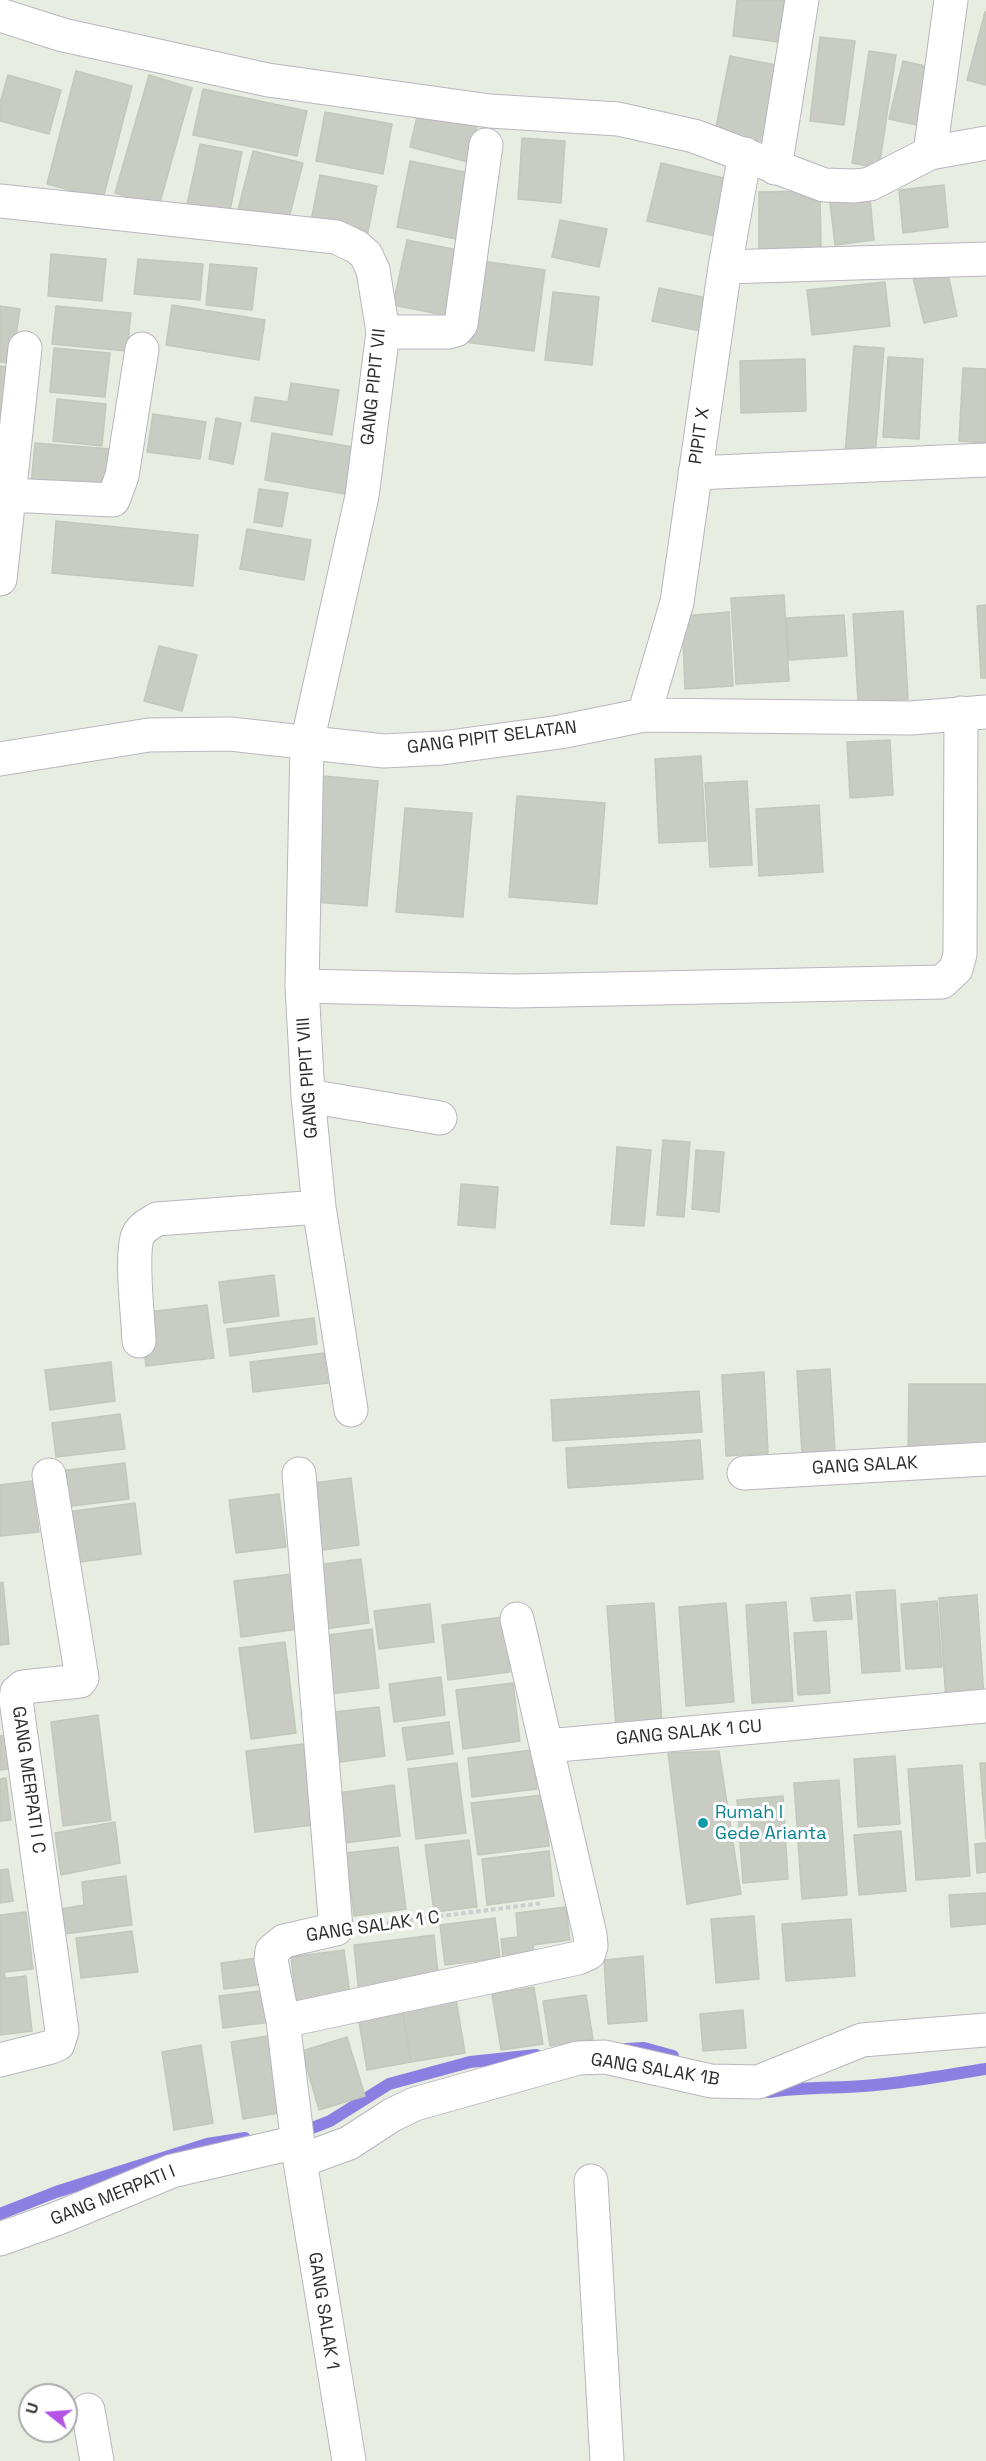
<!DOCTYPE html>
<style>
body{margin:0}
#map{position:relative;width:986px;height:2461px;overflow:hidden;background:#e8ede1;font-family:"Space Grotesk",sans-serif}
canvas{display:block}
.north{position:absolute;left:18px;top:2383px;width:60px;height:60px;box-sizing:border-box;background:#fff;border:2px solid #ababab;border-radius:50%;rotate:287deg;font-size:16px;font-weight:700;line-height:24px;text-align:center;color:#2d2d2d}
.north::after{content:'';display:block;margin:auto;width:21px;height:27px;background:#b454e7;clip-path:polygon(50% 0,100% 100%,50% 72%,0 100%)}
</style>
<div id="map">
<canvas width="986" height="2461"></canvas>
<div class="north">U</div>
</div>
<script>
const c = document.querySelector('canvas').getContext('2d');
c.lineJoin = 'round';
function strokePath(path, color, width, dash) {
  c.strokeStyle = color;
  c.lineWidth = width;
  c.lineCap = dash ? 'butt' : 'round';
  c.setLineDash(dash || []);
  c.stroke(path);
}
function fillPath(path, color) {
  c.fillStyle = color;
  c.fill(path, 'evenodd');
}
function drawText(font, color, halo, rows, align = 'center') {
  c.font = font + ' "Space Grotesk",sans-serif';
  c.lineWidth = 6;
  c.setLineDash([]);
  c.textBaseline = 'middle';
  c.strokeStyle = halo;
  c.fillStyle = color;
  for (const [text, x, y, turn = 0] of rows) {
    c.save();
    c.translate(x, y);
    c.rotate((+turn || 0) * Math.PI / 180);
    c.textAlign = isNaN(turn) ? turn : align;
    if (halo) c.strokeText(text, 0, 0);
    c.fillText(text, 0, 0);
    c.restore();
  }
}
const stream = new Path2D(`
 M 626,2049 L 644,2048 L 673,2056
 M 768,2092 C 795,2088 820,2088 847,2087 C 894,2085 940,2076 986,2069
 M 307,2130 L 330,2121 L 389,2084 L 470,2062 L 536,2055
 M 0,2214 L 56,2192 L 207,2144 L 245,2138`);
const building = new Path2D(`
 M 737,0 L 784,0 L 779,42 L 733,36 Z
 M 985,12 L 986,12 L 986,85 L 967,80 Z
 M 820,37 L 855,41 L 844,125 L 810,121 Z
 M 869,51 L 896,55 L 879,168 L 852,163 Z
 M 730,56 L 786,67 L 772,143 L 715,132 Z
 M 903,61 L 930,67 L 917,125 L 889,119 Z
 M 76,71 L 132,86 L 103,199 L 47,184 Z
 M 8,75 L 61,90 L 49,134 L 0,121 L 0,103 Z
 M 149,75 L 192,88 L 159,206 L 115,193 Z
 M 203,89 L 307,111 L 297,156 L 193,135 Z
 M 419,108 L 478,123 L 468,162 L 410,147 Z
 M 325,112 L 392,124 L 383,174 L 316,161 Z
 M 522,138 L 565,141 L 561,203 L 518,199 Z
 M 200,144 L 242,152 L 229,215 L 187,205 Z
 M 253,151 L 303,163 L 288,222 L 238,210 Z
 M 410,161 L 475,174 L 461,240 L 397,227 Z
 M 661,163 L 728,179 L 715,236 L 647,221 Z
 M 320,175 L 377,186 L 367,237 L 310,226 Z
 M 944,185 L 948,227 L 903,233 L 899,190 Z
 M 820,191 L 821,248 L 759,249 L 759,192 Z
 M 870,198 L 874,240 L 835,245 L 830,203 Z
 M 560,220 L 607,229 L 599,267 L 552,257 Z
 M 407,240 L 463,251 L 449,316 L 393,305 Z
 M 51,254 L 106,259 L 102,301 L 48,296 Z
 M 138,259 L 203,264 L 200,300 L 134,294 Z
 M 475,260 L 545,270 L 534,351 L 465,342 Z
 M 210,264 L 257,268 L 252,310 L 206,305 Z
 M 947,269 L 957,316 L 924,323 L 913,277 Z
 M 885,282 L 890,326 L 812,335 L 807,290 Z
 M 659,288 L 712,299 L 705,332 L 652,321 Z
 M 553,292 L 599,297 L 592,365 L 545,360 Z
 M 172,305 L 265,320 L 259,360 L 166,345 Z
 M 0,306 L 20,309 L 12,363 L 0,362 Z
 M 56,306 L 131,313 L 127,351 L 52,344 Z
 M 854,346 L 884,348 L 875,457 L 845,454 Z
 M 54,348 L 110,353 L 105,397 L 50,392 Z
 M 888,357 L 923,359 L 919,439 L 883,437 Z
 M 805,359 L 806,411 L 741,413 L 740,361 Z
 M 0,366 L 11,368 L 4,422 L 0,421 Z
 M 963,368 L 986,369 L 986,443 L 959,441 Z
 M 291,383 L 339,390 L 332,435 L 251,421 L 255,397 L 288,402 Z
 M 57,399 L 106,404 L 102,446 L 53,441 Z
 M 153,414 L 206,422 L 200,459 L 147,452 Z
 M 216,418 L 241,423 L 233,464 L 209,459 Z
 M 272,433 L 353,447 L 345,494 L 265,480 Z
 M 35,443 L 111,449 L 107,492 L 31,485 Z
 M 259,489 L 288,493 L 282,527 L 254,522 Z
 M 56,521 L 198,535 L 193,586 L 52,573 Z
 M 247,529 L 311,540 L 304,580 L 240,569 Z
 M 784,595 L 789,681 L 736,684 L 731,598 Z
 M 986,605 L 986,678 L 981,678 L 977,606 Z
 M 903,611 L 908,699 L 858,702 L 853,614 Z
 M 729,612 L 733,686 L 685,689 L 682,616 Z
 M 844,615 L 847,656 L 789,660 L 786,618 Z
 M 159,646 L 197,655 L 182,711 L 144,701 Z
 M 890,740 L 893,795 L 850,798 L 847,742 Z
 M 701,756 L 706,841 L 659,843 L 655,759 Z
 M 323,776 L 378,781 L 367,906 L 313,902 Z
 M 747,781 L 752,865 L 710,867 L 705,783 Z
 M 517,796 L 605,803 L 597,904 L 509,897 Z
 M 819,805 L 823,872 L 759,876 L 756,809 Z
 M 405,808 L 472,813 L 463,917 L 396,912 Z
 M 663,1140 L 690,1142 L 684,1217 L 657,1215 Z
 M 617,1147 L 651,1150 L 644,1226 L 611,1224 Z
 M 696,1150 L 724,1152 L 719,1212 L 692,1209 Z
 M 461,1184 L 498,1187 L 495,1228 L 458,1225 Z
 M 274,1275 L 279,1316 L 224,1323 L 219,1282 Z
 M 207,1305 L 214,1358 L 146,1366 L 140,1313 Z
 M 314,1318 L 317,1344 L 230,1356 L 227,1329 Z
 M 324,1353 L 328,1383 L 253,1392 L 250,1362 Z
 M 111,1362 L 115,1401 L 50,1410 L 45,1370 Z
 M 830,1369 L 835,1452 L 802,1454 L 797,1371 Z
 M 764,1372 L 768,1453 L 726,1456 L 722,1375 Z
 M 909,1384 L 986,1384 L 986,1454 L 908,1455 Z
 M 699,1391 L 702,1432 L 553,1441 L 551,1400 Z
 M 120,1414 L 125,1449 L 56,1457 L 52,1423 Z
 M 700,1440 L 703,1479 L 568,1488 L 566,1448 Z
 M 125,1463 L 129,1499 L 64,1507 L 59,1471 Z
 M 351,1478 L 359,1545 L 315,1551 L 307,1484 Z
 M 32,1481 L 39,1532 L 0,1536 L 0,1485 Z
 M 279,1494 L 286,1547 L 236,1553 L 229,1500 Z
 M 135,1503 L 141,1554 L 72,1563 L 66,1512 Z
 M 361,1559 L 369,1623 L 324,1629 L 317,1565 Z
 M 292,1574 L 299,1629 L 241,1637 L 234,1581 Z
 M 3,1582 L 9,1644 L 0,1645 L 0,1583 Z
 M 895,1590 L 900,1671 L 862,1673 L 856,1592 Z
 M 850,1595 L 852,1619 L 814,1621 L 811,1598 Z
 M 977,1595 L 984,1698 L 946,1701 L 939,1598 Z
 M 937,1601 L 942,1667 L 906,1669 L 901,1604 Z
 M 786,1602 L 793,1701 L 752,1703 L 746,1605 Z
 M 654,1603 L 662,1724 L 616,1728 L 607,1606 Z
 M 726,1603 L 734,1702 L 686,1706 L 679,1607 Z
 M 430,1604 L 434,1642 L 379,1649 L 374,1611 Z
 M 503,1617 L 510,1672 L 448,1680 L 442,1625 Z
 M 372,1629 L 379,1688 L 329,1694 L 322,1636 Z
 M 826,1631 L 830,1693 L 798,1695 L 794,1633 Z
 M 285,1642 L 296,1733 L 251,1739 L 239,1648 Z
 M 441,1677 L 445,1715 L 394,1722 L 389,1684 Z
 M 513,1683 L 520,1741 L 463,1749 L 456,1690 Z
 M 379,1707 L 385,1756 L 340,1762 L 334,1712 Z
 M 98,1715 L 111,1820 L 63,1826 L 51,1722 Z
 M 449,1722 L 453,1754 L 407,1760 L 402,1728 Z
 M 5,1735 L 9,1769 L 0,1770 L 0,1736 Z
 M 303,1744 L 313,1825 L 255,1832 L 246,1751 Z
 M 532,1750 L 537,1789 L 472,1797 L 468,1758 Z
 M 719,1751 L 741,1894 L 687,1904 L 668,1753 Z
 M 895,1756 L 900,1824 L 858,1827 L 854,1759 Z
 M 457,1763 L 466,1833 L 416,1839 L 408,1769 Z
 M 980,1763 L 986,1763 L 986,1839 Z
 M 962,1765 L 970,1876 L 916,1880 L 908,1769 Z
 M 6,1778 L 11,1820 L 0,1821 L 0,1779 Z
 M 839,1780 L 847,1895 L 802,1899 L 794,1783 Z
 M 394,1785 L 400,1836 L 344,1843 L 338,1793 Z
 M 543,1795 L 549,1846 L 478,1855 L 471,1803 Z
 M 783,1796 L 788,1879 L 743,1883 L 737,1800 Z
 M 115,1822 L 120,1863 L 61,1875 L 55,1833 Z
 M 901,1831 L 906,1891 L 859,1895 L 854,1835 Z
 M 469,1840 L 477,1907 L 434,1912 L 425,1845 Z
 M 986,1843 L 986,1872 L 977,1873 L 975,1844 Z
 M 398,1847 L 406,1909 L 354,1916 L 346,1853 Z
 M 549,1851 L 554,1896 L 487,1905 L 482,1859 Z
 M 8,1869 L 13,1901 L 0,1903 L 0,1870 Z
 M 126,1876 L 132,1925 L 64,1934 L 61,1909 L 84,1905 L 82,1882 Z
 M 986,1893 L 986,1924 L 951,1927 L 949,1895 Z
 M 566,1907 L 570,1940 L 533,1945 L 534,1961 L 504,1964 L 501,1939 L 518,1937 L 516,1913 Z
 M 26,1912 L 33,1969 L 4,1972 L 5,1977 L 0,1977 L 0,1915 Z
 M 754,1916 L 759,1979 L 716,1983 L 711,1919 Z
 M 495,1918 L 500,1958 L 445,1965 L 440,1925 Z
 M 851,1919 L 855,1976 L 786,1981 L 782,1924 Z
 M 132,1931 L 138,1972 L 81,1978 L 76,1938 Z
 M 434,1935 L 439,1984 L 359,1994 L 354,1945 Z
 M 344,1950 L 350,1994 L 296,2001 L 291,1957 Z
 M 643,1956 L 647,2021 L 608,2024 L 604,1960 Z
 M 264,1957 L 267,1984 L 224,1989 L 221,1963 Z
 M 26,1976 L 32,2031 L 0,2035 L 0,1979 Z
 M 534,1987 L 543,2044 L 501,2050 L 492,1994 Z
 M 267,1990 L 271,2022 L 223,2028 L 219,1996 Z
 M 586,1995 L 593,2039 L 550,2046 L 543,2001 Z
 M 456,1999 L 465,2053 L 411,2062 L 402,2009 Z
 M 402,2009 L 411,2062 L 367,2070 L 358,2016 Z
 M 743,2010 L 746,2048 L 703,2051 L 700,2014 Z
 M 274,2035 L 285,2112 L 243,2119 L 231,2042 Z
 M 347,2037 L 365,2096 L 319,2110 L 302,2051 Z
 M 201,2045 L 213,2123 L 174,2130 L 162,2052 Z`);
const path = new Path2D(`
 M 372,1925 L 543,1903`);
const minor = new Path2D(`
 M 0,15 L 63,35 L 268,80 L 490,111 L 618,119 L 694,136 L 824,185 L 855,186 L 870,184 L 930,153 L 986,143
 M 930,153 L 951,0
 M 775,168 L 802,0
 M 0,201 L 336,237 L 357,247 L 366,255 L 373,270 L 383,332 L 362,496 L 307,743 L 302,986 L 308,1096 L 319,1207 L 351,1410
 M 725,267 L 986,259
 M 383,332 L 449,332 L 456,330 L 461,324 L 486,145
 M 695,473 L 986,460
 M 8,495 L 113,500 L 122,476 L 142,349
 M 0,579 L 25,348
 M 644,715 L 677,602 L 725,267 L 745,154
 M 0,759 L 149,735 L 230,734 L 384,751 L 442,748 L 560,732 L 644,715 L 911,718 L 986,712
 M 302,986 L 515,991 L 942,982 L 956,969 L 960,954 L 961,713
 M 308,1096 L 440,1118
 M 139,1341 C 138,1316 131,1260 137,1238 C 140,1228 149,1224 157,1219 L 319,1207
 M 744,1473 L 986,1459
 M 299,1474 L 336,1929 L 284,1941 L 272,1951 L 271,1960 L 283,2021 L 300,2161 L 349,2461
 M 547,1746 L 986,1706
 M 283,2021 L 578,1958 L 589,1953 L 591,1946 L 590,1935 L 517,1619
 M 0,2060 L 51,2047 L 58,2044 L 62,2031 L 16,1700 L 17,1692 L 23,1687 L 80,1681 L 82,1678 L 49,1475
 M 300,2161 L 349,2143 L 392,2115 L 415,2104 L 578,2058 L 605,2057 L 711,2081 L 758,2082 L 862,2040 L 986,2030
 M 591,2181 L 607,2461
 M 0,2239 L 56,2219 L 172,2171 L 297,2142
 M 88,2410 L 97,2461`);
const markers = [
 [703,1823,6,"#0f9aa8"]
];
const streetNames = [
 ["GANG PIPIT VII",374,387,-84],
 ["PIPIT X",700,436,-82],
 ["GANG PIPIT SELATAN",492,738,-7],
 ["GANG PIPIT VIII",308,1078,-94],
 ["GANG SALAK",865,1466,-3],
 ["GANG SALAK 1 CU",689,1733,-5],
 ["GANG MERPATI I C",28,1780,82],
 ["GANG SALAK 1 C",373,1927,-8],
 ["GANG SALAK 1B",655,2070,9],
 ["GANG MERPATI I",113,2196,-22],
 ["GANG SALAK 1",323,2311,81]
];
const cultureNames = [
 ["Rumah I",715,1813],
 ["Gede Arianta",715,1834]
];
strokePath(stream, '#8b80e2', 12);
fillPath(building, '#c8ccc3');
strokePath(building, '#c2c8bb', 1.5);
strokePath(minor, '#bbb4bf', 35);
strokePath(path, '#cdcdcd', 4, [4.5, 3]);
strokePath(minor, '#fff', 33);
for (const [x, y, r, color] of markers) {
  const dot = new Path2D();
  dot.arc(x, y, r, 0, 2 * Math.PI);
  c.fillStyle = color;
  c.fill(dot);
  strokePath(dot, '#fff', 2);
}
drawText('18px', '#2d2d2d', '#fff', streetNames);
drawText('18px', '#0d838f', '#fff', cultureNames, 'left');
</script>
